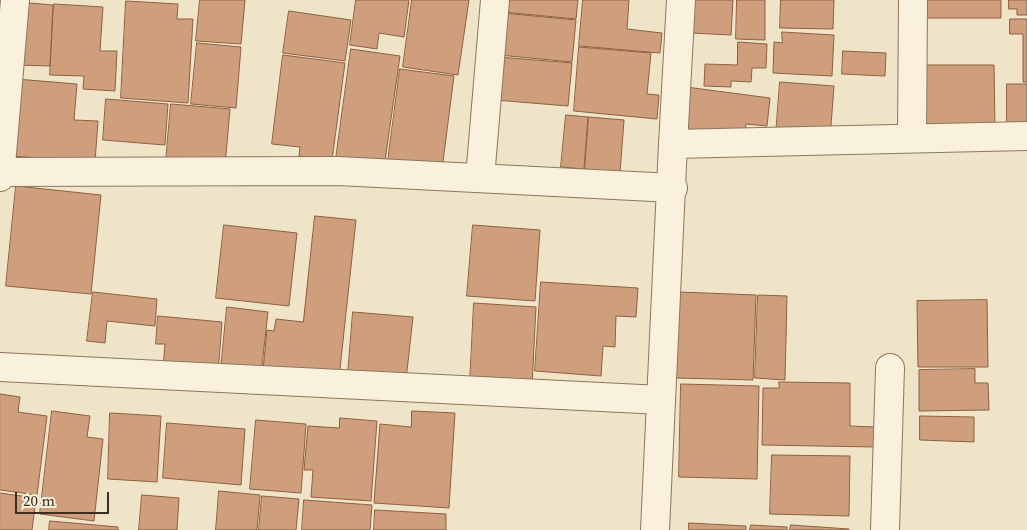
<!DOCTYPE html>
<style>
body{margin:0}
#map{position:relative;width:1027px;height:530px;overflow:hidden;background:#f0e4c8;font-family:"Source Serif 4",serif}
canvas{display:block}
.scale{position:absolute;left:15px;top:492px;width:94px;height:22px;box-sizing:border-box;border:2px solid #3d2e20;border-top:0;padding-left:6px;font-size:15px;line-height:18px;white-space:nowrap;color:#3d2e20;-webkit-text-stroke:4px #f7eed8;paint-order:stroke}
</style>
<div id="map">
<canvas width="1027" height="530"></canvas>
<div class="scale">20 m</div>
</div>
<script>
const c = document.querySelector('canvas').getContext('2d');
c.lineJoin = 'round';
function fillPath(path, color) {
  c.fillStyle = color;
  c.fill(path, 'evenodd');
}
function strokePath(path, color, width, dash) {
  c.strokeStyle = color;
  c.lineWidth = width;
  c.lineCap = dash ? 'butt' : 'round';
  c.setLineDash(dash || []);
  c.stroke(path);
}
const building = new Path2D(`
 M 200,0 L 245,0 L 241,44 L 196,41 Z
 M 356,0 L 409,0 L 404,37 L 379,33 L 377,49 L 350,45 Z
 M 412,0 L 469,0 L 458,75 L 403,67 Z
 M 504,0 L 578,0 L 576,19 L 503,12 Z
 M 583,0 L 629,0 L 627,29 L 662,33 L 660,53 L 579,46 Z
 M 693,0 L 733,0 L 731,35 L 691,33 Z
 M 737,0 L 765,0 L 765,40 L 736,39 Z
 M 781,0 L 834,0 L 833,29 L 780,28 Z
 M 918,0 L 1001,0 L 1001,18 L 918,18 Z
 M 1009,0 L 1027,0 L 1027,15 L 1017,15 L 1017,9 L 1009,9 Z
 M 126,1 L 178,4 L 177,19 L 193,19 L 188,103 L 121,98 Z
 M 18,2 L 53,5 L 50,66 L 15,65 Z
 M 54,4 L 103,7 L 100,51 L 117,51 L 115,91 L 83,89 L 84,76 L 50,75 Z
 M 289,11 L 351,20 L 345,61 L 283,53 Z
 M 503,13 L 576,20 L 572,62 L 499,55 Z
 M 1010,19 L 1027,19 L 1027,82 L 1023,82 L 1023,34 L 1010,34 Z
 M 782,32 L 834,35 L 832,76 L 773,73 L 774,42 L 782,43 Z
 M 738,42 L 767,44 L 766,68 L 752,68 L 751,82 L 731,81 L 731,87 L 704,86 L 705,64 L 737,65 Z
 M 197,43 L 241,47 L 236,108 L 191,104 Z
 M 579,47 L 651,53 L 647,94 L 659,95 L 657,119 L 574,111 Z
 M 351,49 L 400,56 L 385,161 L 362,158 L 360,169 L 335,166 Z
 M 843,51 L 886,53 L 885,76 L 842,74 Z
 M 283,55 L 345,63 L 332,160 L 299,156 L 300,147 L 272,144 Z
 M 499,57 L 572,63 L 568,106 L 495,100 Z
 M 916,65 L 994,65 L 995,131 L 916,131 Z
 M 400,69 L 454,76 L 442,169 L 388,161 Z
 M 16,79 L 77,84 L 74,120 L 98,121 L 95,162 L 11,156 Z
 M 780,82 L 834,86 L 830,138 L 776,134 Z
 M 1007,84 L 1027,84 L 1027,133 L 1007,133 Z
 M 686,87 L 770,98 L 767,126 L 746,124 L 744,141 L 680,133 Z
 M 106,99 L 168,104 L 165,145 L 103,140 Z
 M 171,104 L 230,109 L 225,166 L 166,161 Z
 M 566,115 L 588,117 L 584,169 L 561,167 Z
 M 589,117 L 624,120 L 620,173 L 585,169 Z
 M 16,186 L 101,195 L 91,294 L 6,286 Z
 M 315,216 L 356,220 L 339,378 L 263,370 L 267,330 L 274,331 L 276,319 L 303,322 Z
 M 224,225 L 297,233 L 289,306 L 216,298 Z
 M 473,225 L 540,230 L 535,301 L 467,296 Z
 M 541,282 L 638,288 L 636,317 L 616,316 L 615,347 L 603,346 L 601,376 L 535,371 Z
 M 93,292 L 157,299 L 155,326 L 107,321 L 105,343 L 87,341 Z
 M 679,292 L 756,295 L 753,380 L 676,378 Z
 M 758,295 L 787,296 L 785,380 L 755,378 Z
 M 987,300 L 988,367 L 918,367 L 917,301 Z
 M 474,303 L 536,307 L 532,386 L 470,383 Z
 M 227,307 L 268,312 L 261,374 L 221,369 Z
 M 353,312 L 413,317 L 406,380 L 348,374 Z
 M 158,316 L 222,322 L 218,373 L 163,368 L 165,344 L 156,344 Z
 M 975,369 L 975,383 L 988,383 L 989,410 L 919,411 L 919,370 Z
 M 779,382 L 850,383 L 850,426 L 876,427 L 875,447 L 762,445 L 763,388 L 779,388 Z
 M 681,384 L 759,386 L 757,479 L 679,477 Z
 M 0,394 L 20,397 L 18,412 L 47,416 L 37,495 L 0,490 Z
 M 52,411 L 90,416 L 87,437 L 103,439 L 94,521 L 40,514 Z
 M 412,411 L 455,413 L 449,508 L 374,503 L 380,424 L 411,427 Z
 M 110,413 L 161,416 L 157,482 L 108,479 Z
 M 920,416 L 974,417 L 974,442 L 920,440 Z
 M 340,418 L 377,421 L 371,501 L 311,497 L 313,470 L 304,470 L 308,426 L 339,428 Z
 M 256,420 L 306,424 L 301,493 L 250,489 Z
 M 167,423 L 245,429 L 241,485 L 163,478 Z
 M 772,455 L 850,456 L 849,516 L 770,514 Z
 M 219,491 L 260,495 L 257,530 L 216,530 Z
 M 0,493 L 36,498 L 32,530 L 0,530 Z
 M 142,495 L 179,498 L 177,530 L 139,530 Z
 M 262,496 L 299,499 L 296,530 L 259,530 Z
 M 304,500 L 372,505 L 370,530 L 302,530 Z
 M 375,510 L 446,514 L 446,530 L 374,530 Z
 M 50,521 L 118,527 L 118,530 L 49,530 Z
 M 689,523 L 746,526 L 746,530 L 689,530 Z
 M 751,525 L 787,527 L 787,530 L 750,530 Z
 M 791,525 L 849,529 L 849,530 L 790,530 Z`);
const minor = new Path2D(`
 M 912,138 L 913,0
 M 673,144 L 681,0
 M 0,172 L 338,171 L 673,188
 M 0,177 L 15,0
 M 480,178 L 495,0
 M 0,367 L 661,400
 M 655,530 L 673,144 L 1027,136
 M 885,530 L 890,368`);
fillPath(building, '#cf9f7d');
strokePath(building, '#8d5f41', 1);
strokePath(minor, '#8d765c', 30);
strokePath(minor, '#faf1dc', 28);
</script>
